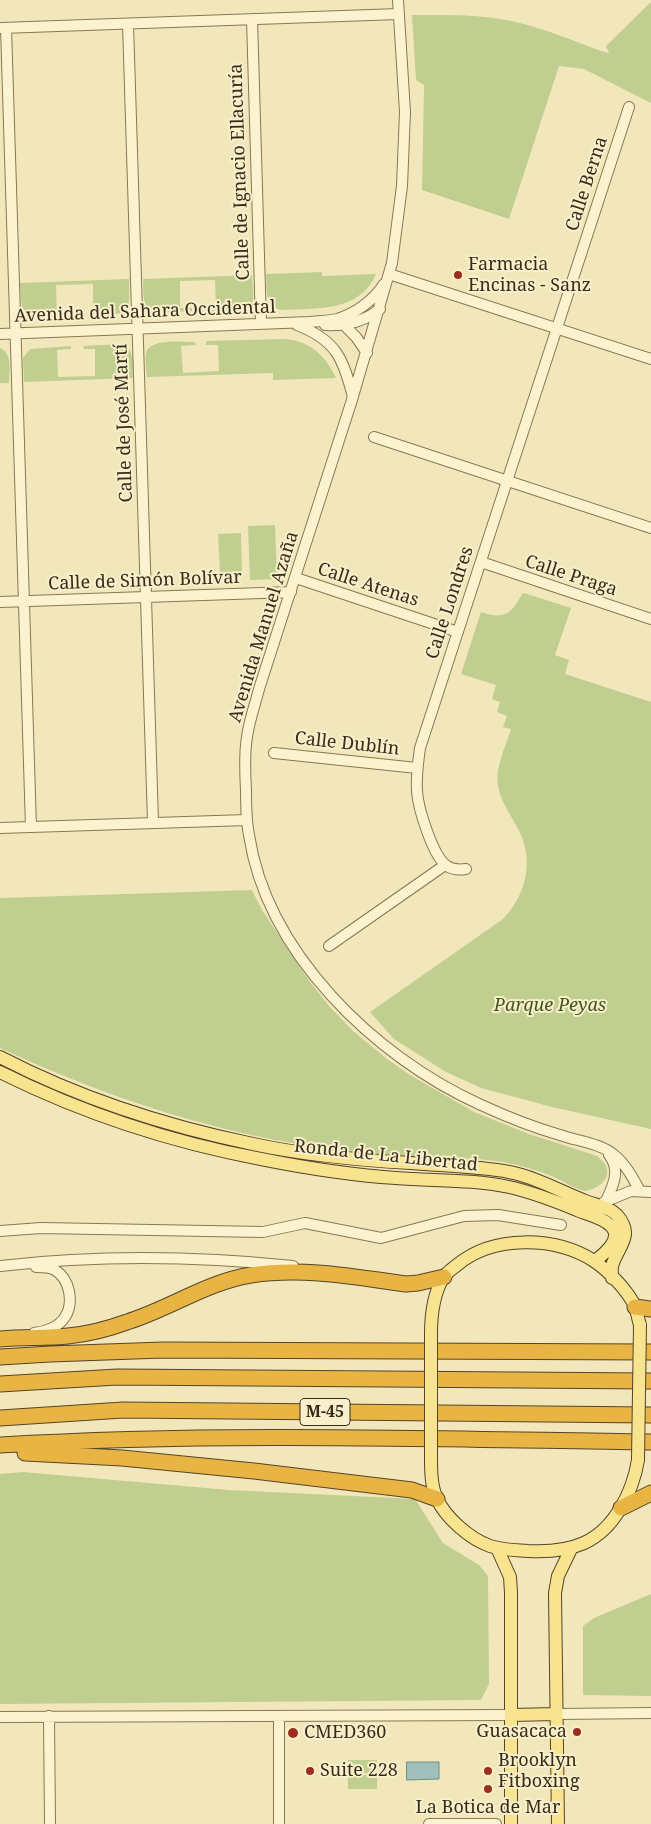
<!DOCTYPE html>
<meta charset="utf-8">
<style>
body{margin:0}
canvas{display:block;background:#f1e7bb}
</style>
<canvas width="651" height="1824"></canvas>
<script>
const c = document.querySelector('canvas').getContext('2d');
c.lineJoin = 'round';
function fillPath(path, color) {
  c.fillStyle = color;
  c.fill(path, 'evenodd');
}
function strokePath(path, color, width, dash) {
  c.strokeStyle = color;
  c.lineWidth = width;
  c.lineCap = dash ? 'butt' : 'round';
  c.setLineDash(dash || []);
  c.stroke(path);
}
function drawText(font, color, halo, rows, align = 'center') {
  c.font = font + ' "Noto Serif",serif';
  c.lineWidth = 4;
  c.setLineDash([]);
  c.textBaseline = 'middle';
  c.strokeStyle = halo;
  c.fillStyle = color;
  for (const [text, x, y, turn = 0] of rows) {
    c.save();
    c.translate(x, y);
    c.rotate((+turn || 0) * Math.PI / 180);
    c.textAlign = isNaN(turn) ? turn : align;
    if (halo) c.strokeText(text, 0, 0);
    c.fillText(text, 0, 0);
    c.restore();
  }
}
const green = new Path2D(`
 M 651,2 L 651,103 L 584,69 L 559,66 L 509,219 L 422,190 L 424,88 L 424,85 L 416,80 L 412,15 C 448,15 485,14 520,23 C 548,30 574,41 601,51 L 609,53 L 606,46 Z
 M 322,272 L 322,276 L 376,274 C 359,313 316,308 281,310 C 264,306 267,289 266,274 Z
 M 252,275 C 252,283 254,292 253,300 C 250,315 217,311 205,311 L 205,308 L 216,307 L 215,280 L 180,281 L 180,308 L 192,308 L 192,311 L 153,313 C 141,307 144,291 143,279 Z
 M 129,279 C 130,317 130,314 93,314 L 93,284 L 56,285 L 57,316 C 21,317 22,319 20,283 Z
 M 285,339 C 310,341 326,356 336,378 L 273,380 L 273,373 L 147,377 C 146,370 145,361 146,354 C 148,338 183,342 195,342 L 196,345 L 181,346 L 183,373 L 219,371 L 218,345 L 206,345 L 206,341 Z
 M 122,344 C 136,349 132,366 133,378 L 24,382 L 23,358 L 30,349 L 71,346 L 71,349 L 57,350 L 58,377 L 95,376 L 95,349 L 84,349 L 83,346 Z
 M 0,348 C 13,353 9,371 9,383 L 0,383 Z
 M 275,525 L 277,579 L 250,580 L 248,526 Z
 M 241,533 L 242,574 L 220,574 L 218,534 Z
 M 524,593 L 571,608 L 555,655 L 569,660 L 565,674 L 651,702 L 651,1129 L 552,1107 L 481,1088 L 446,1072 L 394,1039 L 370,1012 L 503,919 C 527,894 535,859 517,827 C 510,814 501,802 498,786 C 495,767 506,746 511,729 L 503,727 L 507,716 L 497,712 L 500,702 L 492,699 L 496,685 L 461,674 L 481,612 C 504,620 512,614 522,594 Z
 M 252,890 L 262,910 L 310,982 L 330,1007 L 353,1031 L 387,1059 L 410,1075 L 474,1112 L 529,1134 L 597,1156 C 617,1170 605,1188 585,1191 C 574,1189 564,1181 554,1177 C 537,1170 520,1165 503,1162 C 473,1157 442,1158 412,1157 C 388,1156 364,1153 340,1150 C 219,1135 110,1099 0,1048 L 0,898 Z
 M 23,1472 L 229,1490 L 415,1499 L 443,1543 L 479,1565 L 488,1576 L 489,1684 L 481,1700 L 0,1704 L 0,1474 Z
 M 651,1594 L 651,1696 L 583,1695 L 583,1626 L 594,1618 Z
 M 348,1760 L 377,1760 L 377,1773 L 348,1773 Z
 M 348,1775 L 377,1775 L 377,1789 L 348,1789 Z`);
const water = new Path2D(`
 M 407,1762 L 439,1762 L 439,1779 L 407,1780 Z`);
const minor = new Path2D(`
 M 398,0 L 405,112 L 402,186 L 392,263 L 351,403 L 259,689 C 255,705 249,721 247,737 C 244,754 245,772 246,790 C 246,805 246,820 249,835 C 267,953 374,1056 479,1104 C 505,1116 532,1127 560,1135 C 577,1141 599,1143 613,1154 C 625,1163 633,1178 640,1191
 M 252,19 L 261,324
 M 128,24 L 153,822
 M 1,28 L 399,14
 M 6,28 L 31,827
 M 389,274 L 651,359
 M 342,323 L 356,337 L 367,353
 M 297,325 C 336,340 343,358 353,397
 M 325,325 C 346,326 364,322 380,309
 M 0,334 L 309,322 C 318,321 328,321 337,319 C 355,314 374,300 384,284
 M 374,437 L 651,528
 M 481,562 L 651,619
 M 296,578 L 458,632
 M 0,602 L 291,592
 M 274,753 L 417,768
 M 0,828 L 247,820
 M 466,869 C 459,870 453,870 447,866 C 433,857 418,808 417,791 C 416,776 418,762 420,748 L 629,107
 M 329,946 L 445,865
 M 606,1201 C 613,1186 621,1170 609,1155
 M 604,1202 L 631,1191 L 651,1192
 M 0,1231 L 41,1228 L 263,1232 L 305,1223 L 381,1238 L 464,1216 L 498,1215 L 561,1225
 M 0,1266 C 97,1255 196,1256 293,1266
 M 34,1333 C 45,1332 59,1327 65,1317 C 74,1303 70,1279 55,1270 C 50,1267 42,1267 36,1267
 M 556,1714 L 651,1713
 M 49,1716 L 50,1824
 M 279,1716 L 279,1824
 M 0,1717 L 511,1715
 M 429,1824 L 496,1824`);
const major = new Path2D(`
 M 0,1057 C 79,1098 166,1126 253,1144 C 304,1155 358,1160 411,1163 C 443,1166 477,1166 509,1172 C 535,1177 558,1190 583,1200 C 594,1205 608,1206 617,1215 C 634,1235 620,1244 613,1263 C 611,1267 612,1273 612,1278
 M 0,1072 C 82,1113 171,1142 261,1159 C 306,1168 351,1175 396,1178 C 434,1181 472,1179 509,1187 C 532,1192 555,1201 577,1210 C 588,1215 602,1217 611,1226 C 624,1238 604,1254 595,1261
 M 431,1334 C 431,1315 433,1295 443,1278 C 446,1273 452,1269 457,1265 C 493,1235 555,1236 594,1261 C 609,1271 627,1290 635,1306 C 637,1312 638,1319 640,1325
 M 431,1457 C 431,1471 431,1486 437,1499 C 446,1518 470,1539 490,1546 C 502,1550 515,1550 528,1551 C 547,1552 566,1551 584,1543 C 615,1529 633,1491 638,1460
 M 497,1548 L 510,1577 L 511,1593 L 511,1824
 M 511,1715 L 556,1714
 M 558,1824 L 555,1593 L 558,1576 L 572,1547`);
const highway = new Path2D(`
 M 635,1307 L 651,1309
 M 0,1339 C 23,1337 46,1338 68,1336 C 88,1334 108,1329 127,1322 C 169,1309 207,1282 251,1275 C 303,1267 355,1277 406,1284 L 418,1283 L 444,1277
 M 0,1357 L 50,1354 L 163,1350 L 651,1352
 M 0,1384 L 117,1377 L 651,1381
 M 0,1418 L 123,1410 L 651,1415
 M 0,1445 C 217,1432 434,1439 651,1442
 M 25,1453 L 122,1458 L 254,1471 L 412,1490 L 437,1499
 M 621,1508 L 651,1493`);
const majorBridge = new Path2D(`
 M 431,1457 L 431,1334
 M 638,1460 L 640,1325`);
const markers = [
 [458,275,5,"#9c2e20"],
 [577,1732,5,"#9c2e20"],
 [293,1733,6,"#9c2e20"],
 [310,1771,5,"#9c2e20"],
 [488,1771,5,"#9c2e20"],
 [488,1789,5,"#9c2e20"]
];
const shields = [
 [325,1412,50]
];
const shieldNames = [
 ["M-45",325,1412]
];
const streetNames = [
 ["Calle de Ignacio Ellacuría",240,172,-92],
 ["Calle Berna",587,184,-72],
 ["Avenida del Sahara Occidental",145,312,-2],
 ["Calle de José Martí",124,423,-92],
 ["Calle Praga",571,576,18],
 ["Calle de Simón Bolívar",145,581,-2],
 ["Calle Atenas",368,585,18],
 ["Calle Londres",450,603,-72],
 ["Avenida Manuel Azaña",264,627,-73],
 ["Calle Dublín",347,744,6],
 ["Ronda de La Libertad",386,1156,6]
];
const poiNames = [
 ["Farmacia",468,265],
 ["Encinas - Sanz",468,286],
 ["Guasacaca",567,1732,"right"],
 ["CMED360",304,1733],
 ["Brooklyn",498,1761],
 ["Fitboxing",498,1782],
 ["Suite 228",320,1771],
 ["La Botica de Mar",488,1808,"center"]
];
const parkNames = [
 ["Parque Peyas",550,1006]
];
fillPath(green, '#c0cf8f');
fillPath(water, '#a0c1bb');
strokePath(water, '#678f8a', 1);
strokePath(minor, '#897754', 12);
strokePath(major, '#564329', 14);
strokePath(highway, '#564329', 17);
strokePath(minor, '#fbf3cf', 10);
strokePath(major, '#f8e48f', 12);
strokePath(highway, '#e8b444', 15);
strokePath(majorBridge, '#564329', 14, []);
strokePath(majorBridge, '#f8e48f', 12);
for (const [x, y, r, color] of markers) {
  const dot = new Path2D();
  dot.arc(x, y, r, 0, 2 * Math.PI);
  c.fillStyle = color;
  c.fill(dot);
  strokePath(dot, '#f8f0cb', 2);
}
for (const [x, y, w] of shields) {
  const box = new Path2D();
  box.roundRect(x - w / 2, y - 13.5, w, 27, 4);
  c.fillStyle = '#f8f0cb';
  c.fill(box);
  strokePath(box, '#372b1a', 1);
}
drawText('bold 16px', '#372b1a', null, shieldNames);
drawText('18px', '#372b1a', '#f8f0cb', streetNames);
drawText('18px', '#372b1a', '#f8f0cb', poiNames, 'left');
drawText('italic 18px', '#41551f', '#f8f0cb', parkNames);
</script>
